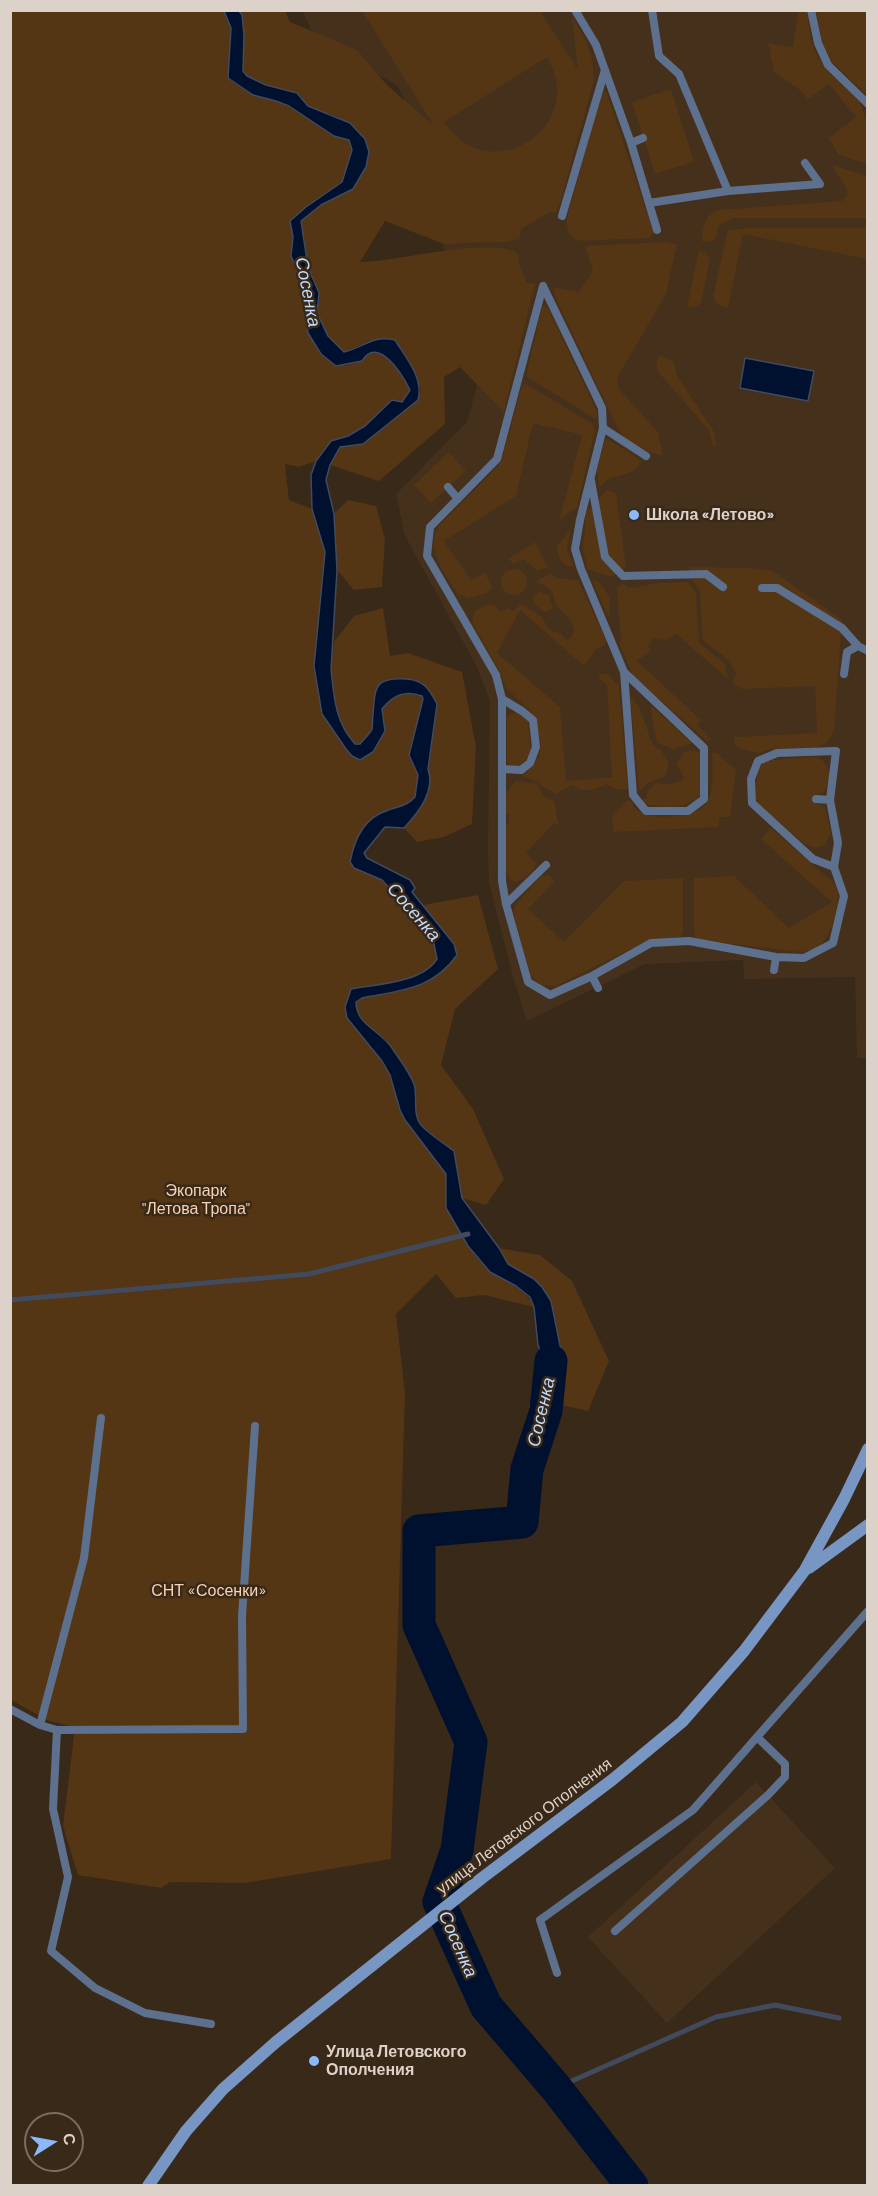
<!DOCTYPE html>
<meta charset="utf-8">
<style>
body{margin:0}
#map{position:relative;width:878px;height:2196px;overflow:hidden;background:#392919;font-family:Barlow,sans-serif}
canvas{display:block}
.frame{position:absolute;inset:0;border:12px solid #ddd2c9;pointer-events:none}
.north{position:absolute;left:24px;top:2112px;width:60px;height:60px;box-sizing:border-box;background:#392919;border:2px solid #7b6d5f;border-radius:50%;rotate:79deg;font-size:16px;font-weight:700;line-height:24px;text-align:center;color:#ddd2c9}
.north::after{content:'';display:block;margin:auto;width:21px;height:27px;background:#8cb9fc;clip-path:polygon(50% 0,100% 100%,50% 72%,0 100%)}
</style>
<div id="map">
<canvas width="878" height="2196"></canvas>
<div class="frame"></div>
<div class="north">С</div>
</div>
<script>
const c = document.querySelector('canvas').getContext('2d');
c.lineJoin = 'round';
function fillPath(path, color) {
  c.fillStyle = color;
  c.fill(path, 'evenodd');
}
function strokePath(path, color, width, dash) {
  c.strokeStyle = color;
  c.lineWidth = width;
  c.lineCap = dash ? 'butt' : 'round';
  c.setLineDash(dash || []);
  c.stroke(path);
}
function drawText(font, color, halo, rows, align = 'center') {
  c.font = font + ' Barlow,sans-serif';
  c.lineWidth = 5;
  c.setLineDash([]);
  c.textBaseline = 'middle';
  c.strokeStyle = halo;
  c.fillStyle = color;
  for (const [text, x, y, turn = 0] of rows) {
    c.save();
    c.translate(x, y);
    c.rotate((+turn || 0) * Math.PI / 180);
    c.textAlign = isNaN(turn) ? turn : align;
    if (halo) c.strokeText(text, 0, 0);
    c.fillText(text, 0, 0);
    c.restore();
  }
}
const built = new Path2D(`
 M 303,11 L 867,11 L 867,1058 L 857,1058 L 855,977 L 744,979 L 743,960 L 645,964 L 527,1021 L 513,977 L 489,883 L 488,849 L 490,701 L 477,667 L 405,536 L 396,494 L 467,422 L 477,386 L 444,250 L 429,152 L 398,86 L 314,37 Z
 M 756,1782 L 835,1868 L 667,2023 L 588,1937 Z`);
const green = new Path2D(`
 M 10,11 L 224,11 L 231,28 L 228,78 C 250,98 265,94 287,106 C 309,117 324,134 349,140 L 352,149 L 342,182 L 306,207 L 290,221 L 293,237 L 291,256 L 300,276 L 308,333 L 345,366 L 362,361 C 378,334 403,376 410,390 L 406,399 L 402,402 L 387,405 L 365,426 L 348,436 L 331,441 L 316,461 L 299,467 L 285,464 L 289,500 L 312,509 L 325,552 L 314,666 L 322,713 L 346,749 L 352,756 L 360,760 L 385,731 L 382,709 C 393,695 405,690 422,696 L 423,699 L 409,755 L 418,775 L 415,797 C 404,809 398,804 386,811 C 365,822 354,839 350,862 L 354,868 L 382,880 L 407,907 L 433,939 L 437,959 C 420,985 381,981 354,989 L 356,1002 L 362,998 C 401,990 432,990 457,955 L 454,944 L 423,905 L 478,895 L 498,969 L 455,1009 L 441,1065 L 473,1109 L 504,1179 L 486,1205 L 462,1198 L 454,1151 L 420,1124 L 416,1113 L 415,1086 L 402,1063 L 386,1039 L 363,1022 L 358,1015 L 360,1034 L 382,1061 L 390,1075 L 405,1120 L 446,1174 C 449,1205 466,1255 492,1273 C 508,1284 525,1288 534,1307 L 484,1295 L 456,1298 L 436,1274 L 396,1314 L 405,1393 L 391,1859 L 245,1883 L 170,1882 L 161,1888 L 78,1875 L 63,1826 L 75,1727 L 49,1721 L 11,1700 Z
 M 239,11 L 285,11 L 290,22 L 357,50 L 387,85 L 434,126 L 362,11 L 540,11 L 578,70 L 572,17 C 587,40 593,52 594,80 L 560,204 L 555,213 L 552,211 L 521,229 L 520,239 L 505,242 L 444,244 L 385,221 L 360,262 C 393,263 495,234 519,255 L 518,260 L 526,282 L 535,284 L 504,412 L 460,367 L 444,377 L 445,424 L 379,481 L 330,465 L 340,447 L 418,400 L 421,390 L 410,363 L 371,340 L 344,352 L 328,336 L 316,313 L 319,293 L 308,267 L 301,221 L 321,205 L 353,189 L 366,167 L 339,117 L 308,106 L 297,93 L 266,85 L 247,76 L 243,71 L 242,15 ZM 547,57 C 553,69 558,80 557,93 C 556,134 510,163 472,147 C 460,141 452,132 444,122 Z
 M 798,11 L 807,11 L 811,40 L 818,58 L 859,101 C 868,118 869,143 867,161 L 862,163 L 838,154 L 829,138 L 856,117 L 829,84 L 808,99 L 800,90 L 774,72 L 768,43 L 793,47 Z
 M 816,11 L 867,11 L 867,95 L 832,62 L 822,42 Z
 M 671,89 L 694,162 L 655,174 L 632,102 Z
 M 605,91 L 607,93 L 653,231 L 653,234 L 649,238 L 582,241 C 569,239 566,230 567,218 L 601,94 Z
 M 832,165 L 867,176 L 867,218 L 733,218 L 719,225 L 715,239 L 712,242 L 701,241 C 704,227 703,216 718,210 L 842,201 L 847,196 L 846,187 Z
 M 747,228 L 867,228 L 867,259 L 743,234 L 728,308 C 719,306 716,304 713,296 L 727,234 L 729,230 Z
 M 664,242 L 677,245 L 666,294 L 617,378 L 619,389 L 658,432 L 663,456 C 648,452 628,444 619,431 L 556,299 L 553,287 L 579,292 L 593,271 L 585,246 Z
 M 699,250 L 706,253 L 710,259 L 701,303 C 696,307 693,309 687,306 Z
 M 545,305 L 549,310 L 598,414 L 595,419 L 526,376 L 542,307 Z
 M 660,355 L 674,362 L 677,376 L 713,430 L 716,445 L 713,447 L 709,430 L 658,372 C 656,365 655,360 660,355 Z
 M 526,384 L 593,424 L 595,431 L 577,507 L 559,521 L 582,435 L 533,423 L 516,496 L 444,541 L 471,580 L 485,573 L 492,587 L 488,593 L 467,599 L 462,595 L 458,595 C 446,575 425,551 438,527 L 498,466 L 503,455 L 522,385 Z
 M 606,438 L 642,461 L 632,472 L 609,479 L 599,487 L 597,469 Z
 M 449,452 L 466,471 L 431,503 L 414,485 Z
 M 607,490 L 616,493 L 626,567 L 612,577 L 587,569 L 583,551 L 586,513 Z
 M 348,500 L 376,506 L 385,539 L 382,587 L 354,590 L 337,570 L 334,514 Z
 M 571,529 L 567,550 L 574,567 C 560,565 559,560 557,547 Z
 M 535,542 L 548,567 L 537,571 L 524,559 L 514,564 L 508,559 Z
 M 690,567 L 753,568 L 773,571 L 842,620 L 834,731 L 827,742 L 815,748 L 771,749 L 758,753 L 741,749 L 734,744 L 734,737 L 817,733 L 815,686 L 741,689 L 732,682 L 737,674 L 732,668 L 731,662 L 703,640 L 700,591 L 688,574 Z
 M501 582a13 13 0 1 1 26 0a13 13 0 1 1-26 0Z
 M 552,574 L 556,578 L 578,580 L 606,640 L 605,645 L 596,649 L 584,666 L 520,610 L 497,653 L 560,707 L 566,781 L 612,777 L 607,685 L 598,677 L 601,674 L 607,674 L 619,686 L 628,789 L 615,789 L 607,784 C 593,791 585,793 571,785 L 557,794 C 544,788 537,781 522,776 L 533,766 L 539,756 L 541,745 L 536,720 L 532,713 L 505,687 L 500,672 L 472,622 L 475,611 L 488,604 L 494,605 L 501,612 L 508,608 L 514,611 L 521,604 L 542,617 L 549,630 L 561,633 L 566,640 L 571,638 L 574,630 C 569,615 570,620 561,610 C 548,598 562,592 537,582 L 541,578 Z
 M 592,580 L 598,581 L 610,597 L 609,619 Z
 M 688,582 L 696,593 L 699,643 L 725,664 L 728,679 L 676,634 L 666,640 L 654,638 L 648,646 L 651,650 L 637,661 L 701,720 L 697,725 L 712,740 L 707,741 L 633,676 L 619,643 L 621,641 L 617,587 L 623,583 L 627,587 L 633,588 L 657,583 Z
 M 540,591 L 549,595 L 553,609 L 544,612 L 535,605 L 532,597 Z
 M 383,608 L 390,656 L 408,653 L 462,672 L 476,747 L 472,824 L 444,837 L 417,842 L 404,828 L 413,818 L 428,769 L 437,704 L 415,679 C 387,678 375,677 373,709 C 373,715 374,724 372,729 C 370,734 363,740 360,744 L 355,744 L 347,735 L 336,713 L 331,669 L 334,642 L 354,616 Z
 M 630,696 L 640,708 L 653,746 L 661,750 L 669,763 L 665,777 L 647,783 L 642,790 L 639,789 Z
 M 650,705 L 693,743 L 682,747 L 677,746 L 675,750 L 657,743 Z
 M 517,712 L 528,720 L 531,752 L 521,766 L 513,767 L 507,762 L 507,718 L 510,714 Z
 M 694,750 L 701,753 L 702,791 C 693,810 660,809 643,803 L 642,799 L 646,798 L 649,789 L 658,782 L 664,785 L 681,781 L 684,777 L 676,764 L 684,752 Z
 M 712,753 L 717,753 L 736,770 L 730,817 L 720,817 L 718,827 L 614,832 L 612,816 L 627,801 L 631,801 C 633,805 635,809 639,812 C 652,820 697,817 706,804 C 715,792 712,768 712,753 Z
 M 816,757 C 831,762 834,782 823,793 L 817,794 L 816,803 L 825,807 L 831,833 L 825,845 L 816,848 L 806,845 L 759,805 L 755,797 L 758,772 L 763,763 L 772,760 Z
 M 516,781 L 537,784 L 545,797 L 554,801 L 559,826 L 554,823 L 526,853 L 536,863 C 533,874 513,892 507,873 C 503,862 506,838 505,825 L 509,823 L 509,815 L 506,813 L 506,793 Z
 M 771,828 L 834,883 C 841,894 838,902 835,915 C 830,935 823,951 799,952 L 701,940 L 696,938 L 694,933 L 694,878 L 734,876 L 789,928 L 832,902 L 761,839 Z
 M 549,875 L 555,881 L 528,909 L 564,942 L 624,881 L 683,878 L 683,933 L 680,937 L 649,940 L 556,986 L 541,985 L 530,975 L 513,911 L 517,903 L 541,876 Z
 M 499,1248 L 540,1255 L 572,1281 L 609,1361 L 588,1411 L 553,1403 L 559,1384 L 534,1279 L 508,1264 Z`);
const water = new Path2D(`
 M 224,11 L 239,11 L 242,15 L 244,35 L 243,71 L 247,76 L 266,85 L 297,93 L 308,106 L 350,123 L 365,139 L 369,152 L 366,167 L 353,189 L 321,205 L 301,221 L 308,267 L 319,293 L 317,313 L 328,336 L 344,352 C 365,347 371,335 395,340 C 406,358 424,378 418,400 L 363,444 L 340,447 L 330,465 L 326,480 L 334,514 L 337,570 L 331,669 C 334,697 335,722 355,744 L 360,744 C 363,740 370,734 372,729 C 373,726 372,719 373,715 C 375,686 375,677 407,679 C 424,680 430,690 437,704 L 428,769 C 436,791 418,813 404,828 L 385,827 L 364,853 L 367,858 L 410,880 L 415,888 L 412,892 L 454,944 L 457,955 C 432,990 401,990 362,998 L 356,1002 C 356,1025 380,1030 392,1048 C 399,1059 409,1071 414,1084 C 418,1096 412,1114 421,1125 C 430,1135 444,1143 454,1151 L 462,1198 L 499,1248 L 508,1264 L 534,1279 L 542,1287 L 551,1301 L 561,1350 L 559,1384 L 553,1403 L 530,1407 L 544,1360 L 538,1345 L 534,1307 L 530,1297 L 516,1286 L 490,1272 L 468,1246 L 446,1208 L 446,1174 L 405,1120 L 400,1110 L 390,1075 L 382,1061 L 347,1018 L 345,1007 L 351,989 C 377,984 422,983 437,959 L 433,939 L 407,907 L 382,880 L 354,868 L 350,862 C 354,841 364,818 386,811 C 398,806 406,807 415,797 L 418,775 L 409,755 L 423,699 L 422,696 C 405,690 393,695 382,709 L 385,731 L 373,752 L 360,760 L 352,756 L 346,749 L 322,714 L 314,666 L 325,552 L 312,509 L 311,475 L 316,461 L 331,441 L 348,436 L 365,426 L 392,400 L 402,402 L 410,390 C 403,376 378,334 362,361 L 336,366 L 321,354 L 308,333 L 300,276 L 291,256 L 293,237 L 290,221 L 306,207 L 342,182 L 352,150 L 349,140 L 334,136 L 289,106 L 276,101 L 253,95 L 228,78 L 231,28 Z
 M 745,358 L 814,371 L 808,401 L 740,388 Z`);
const stream = new Path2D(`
 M 10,1300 L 309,1274 L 468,1234
 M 556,2088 L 716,2017 L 775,2005 L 839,2018`);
const river = new Path2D(`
 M 551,1361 L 546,1411 L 527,1469 L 522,1522 L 419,1531 L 419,1625 L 471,1742 L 457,1850 L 439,1902 L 486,2006 L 556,2088 L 632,2186`);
const lane = new Path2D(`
 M 575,10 L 596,45 L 631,143 L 657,230
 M 652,10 L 659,56 L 679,74 L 728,191
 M 811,10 L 818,43 L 828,65 L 868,104
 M 631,143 L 643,138
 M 649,203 L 728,191 L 820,184 L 805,163
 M 562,216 L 605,70
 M 543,286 L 497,459 L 430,527 L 427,556 L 496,675 L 502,699 L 502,881 L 506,904 L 528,982 L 550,995 L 592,976 L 651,943 L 689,941 L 776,957 L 804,958 L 833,943 L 844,896 L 834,867 L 838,843 L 830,800 L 836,751 L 777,753 L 758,761 L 751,779 L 752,803 L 813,859 L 834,867
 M 543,286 L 602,408 L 603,428 L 580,520 L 575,549 L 581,569 L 624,672 L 704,748 L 704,799 L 688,811 L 646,811 L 633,795 L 624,672
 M 603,428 L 646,456
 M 591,481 L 605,557 L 623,576 L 706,574 L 723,587
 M 448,487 L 458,499
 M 762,588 L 777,588 L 842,628 L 858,646
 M 844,674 L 847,652 L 858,646 L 868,651
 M 502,769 L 521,770 L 530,763 L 536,747 L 533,720 L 522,711 L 502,699
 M 816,799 L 830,800
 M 506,904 L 546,865
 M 774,970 L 776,957
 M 592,976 L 598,988
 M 10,1709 L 40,1725 L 57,1730 L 243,1729 L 242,1616 L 255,1426
 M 40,1725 L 84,1558 L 101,1418
 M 57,1730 L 53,1809 L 68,1877 L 51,1951 L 95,1988 L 145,2013 L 211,2024
 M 615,1931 L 768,1795 L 785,1777 L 785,1764 L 757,1737 L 868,1611
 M 557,1973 L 540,1920 L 693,1810 L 757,1737`);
const secondary = new Path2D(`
 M 809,1568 L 868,1525
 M 148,2186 L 186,2131 L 223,2089 L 276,2042 L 482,1878 L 612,1780 L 682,1722 L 744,1651 L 805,1570 L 844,1499 L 868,1449`);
const markers = [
 [634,515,6,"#8cb9fc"],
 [314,2061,6,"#8cb9fc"]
];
const poiNames = [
 ["Школа «Летово»",646,515],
 ["Улица Летовского",326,2052],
 ["Ополчения",326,2070]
];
const parkNames = [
 ["Экопарк",196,1191],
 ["\"Летова Тропа\"",196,1209],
 ["СНТ «Сосенки»",209,1591]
];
const streetNames = [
 ["улица Летовского Ополчения",524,1826,-37]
];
const waterNames = [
 ["Сосенка",308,292,79],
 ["Сосенка",414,912,49],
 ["Сосенка",541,1412,-77],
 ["Сосенка",458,1944,66]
];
fillPath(built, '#45301c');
fillPath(green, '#543514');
fillPath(water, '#00102f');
strokePath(water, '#424a5d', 1.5);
strokePath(stream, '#424a5d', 5);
strokePath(river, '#00102f', 33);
strokePath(lane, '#5d708d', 8);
strokePath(secondary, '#7896c4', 12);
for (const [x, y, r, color] of markers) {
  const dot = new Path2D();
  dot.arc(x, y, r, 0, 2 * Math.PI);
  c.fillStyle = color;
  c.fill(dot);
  strokePath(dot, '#392919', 2);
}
drawText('bold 16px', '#ddd2c9', '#392919', poiNames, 'left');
drawText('16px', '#f6d3b3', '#392919', parkNames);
drawText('16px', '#ddd2c9', '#392919', streetNames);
drawText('italic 18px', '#c1dafe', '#392919', waterNames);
</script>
